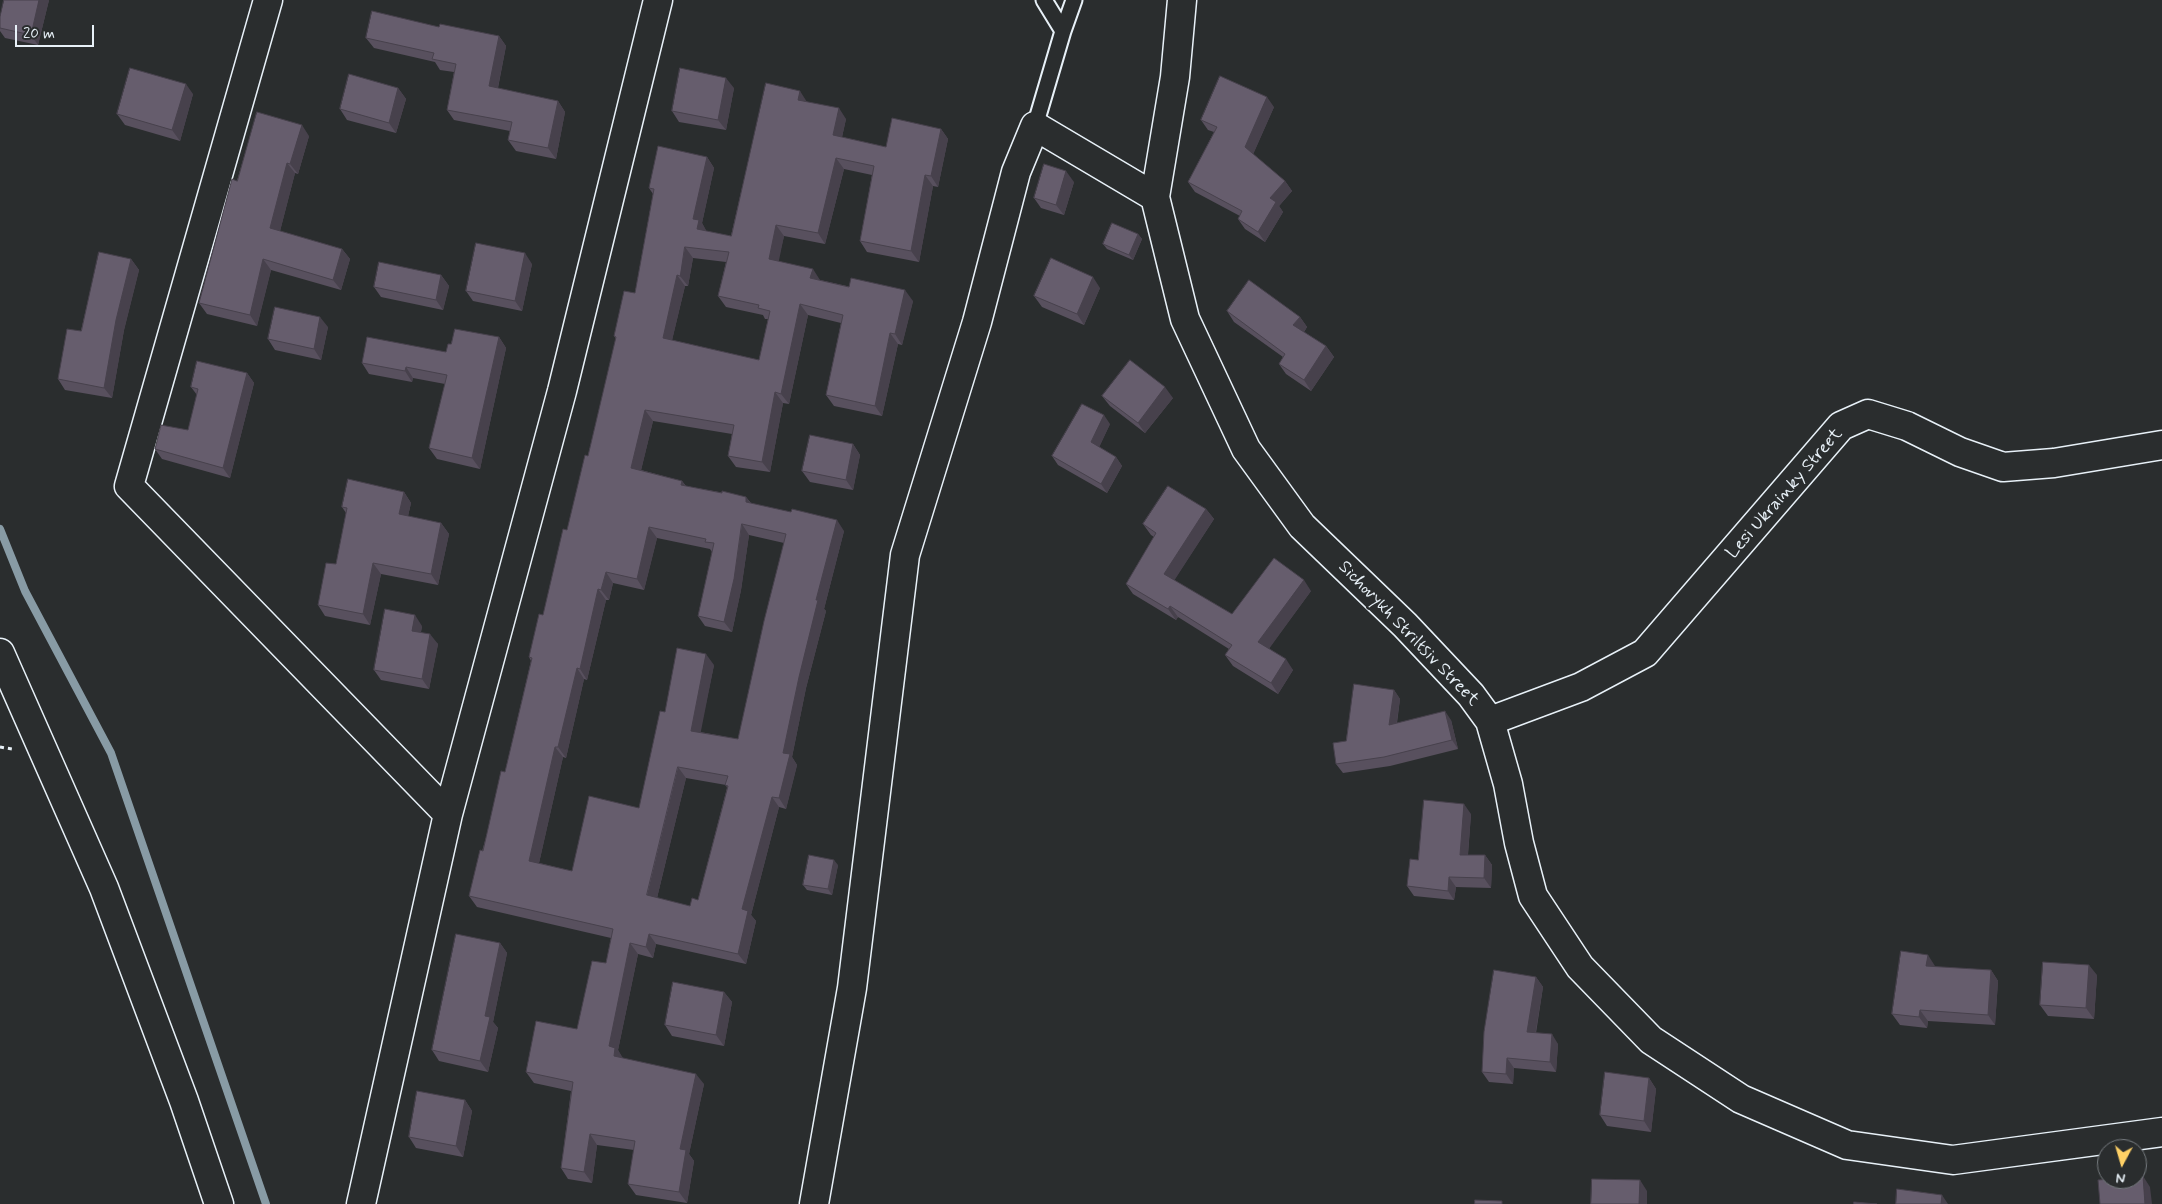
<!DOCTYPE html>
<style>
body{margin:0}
#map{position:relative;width:2162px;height:1204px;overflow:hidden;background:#2a2d2e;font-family:Mynerve,sans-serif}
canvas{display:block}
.north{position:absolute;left:2097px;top:1139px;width:50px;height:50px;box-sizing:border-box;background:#2a2d2e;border:1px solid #767b7f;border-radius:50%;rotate:186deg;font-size:14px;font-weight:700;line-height:20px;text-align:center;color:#e8f1f8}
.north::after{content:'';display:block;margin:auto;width:18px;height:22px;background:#ffd166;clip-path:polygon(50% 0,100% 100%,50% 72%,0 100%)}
.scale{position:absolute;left:15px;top:25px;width:79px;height:22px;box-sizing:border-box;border:2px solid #e8f1f8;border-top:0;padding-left:6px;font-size:15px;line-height:18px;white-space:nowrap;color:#e8f1f8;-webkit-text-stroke:4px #2a2d2e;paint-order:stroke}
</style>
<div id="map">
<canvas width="2162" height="1204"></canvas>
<div class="north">N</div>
<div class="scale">20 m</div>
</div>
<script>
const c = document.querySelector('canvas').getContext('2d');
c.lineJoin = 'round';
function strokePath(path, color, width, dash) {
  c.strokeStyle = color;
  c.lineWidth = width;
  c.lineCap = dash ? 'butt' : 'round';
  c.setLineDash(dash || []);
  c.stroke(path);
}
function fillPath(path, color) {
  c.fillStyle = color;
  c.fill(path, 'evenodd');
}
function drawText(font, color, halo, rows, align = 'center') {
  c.font = font + ' Mynerve,sans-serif';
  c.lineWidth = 5;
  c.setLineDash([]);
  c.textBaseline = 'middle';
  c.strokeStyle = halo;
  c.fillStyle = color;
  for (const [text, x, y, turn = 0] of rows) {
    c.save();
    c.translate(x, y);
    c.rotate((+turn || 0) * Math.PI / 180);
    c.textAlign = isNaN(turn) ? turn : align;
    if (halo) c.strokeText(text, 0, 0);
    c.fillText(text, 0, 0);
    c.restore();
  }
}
const stream = new Path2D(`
 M 0,529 L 25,591 L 111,753 L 266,1204`);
const path = new Path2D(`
 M 0,747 L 12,749`);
const service = new Path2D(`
 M 1063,31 L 1074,0
 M 1035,126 L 1063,31 L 1044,0`);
const minor = new Path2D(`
 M 268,0 L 129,486 L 448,814
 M 1182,0 L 1175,77 L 1155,197 L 1185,319 L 1246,449 L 1302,526 L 1405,625 L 1471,695 L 1490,721 L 1508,784 L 1519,843 L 1533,896 L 1580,967 L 1651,1040 L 1741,1099 L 1847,1145 L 1953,1160 L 2162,1132
 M 0,653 L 104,888 L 184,1101 L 219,1204
 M 1490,721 L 1581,687 L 1645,653 L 1841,426 L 1868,414 L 1907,426 L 1960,452 L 2003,467 L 2054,463 L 2162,445
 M 361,1204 L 448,814 L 562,391 L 658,0
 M 814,1204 L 852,988 L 905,555 L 977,322 L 1016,172 L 1035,126 L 1155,197`);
const wall = new Path2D(`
 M 49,0 L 38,45 L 5,38 L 0,31 L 0,17 Z
 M 439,27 L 499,36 L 506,46 L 498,88 L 558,101 L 565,112 L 556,159 L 516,151 L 508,140 L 510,131 L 454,120 L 447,110 L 454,72 L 440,70 L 435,62 L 374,48 L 366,38 Z
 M 398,88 L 406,99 L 396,133 L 347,120 L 340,109 Z
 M 734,88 L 726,130 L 679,122 L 672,111 Z
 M 193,94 L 180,141 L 125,125 L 117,114 Z
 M 807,102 L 846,119 L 842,137 L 886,147 L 941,129 L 948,139 L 938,187 L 933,186 L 919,262 L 867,252 L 860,241 L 872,175 L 844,169 L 825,244 L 784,236 L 778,261 L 820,280 L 913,301 L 902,345 L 898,344 L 882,416 L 834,406 L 826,395 L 841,323 L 808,315 L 789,404 L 783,403 L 770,472 L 736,467 L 728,456 L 732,434 L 653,421 L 641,470 L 682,481 L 686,486 L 746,497 L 751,503 L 844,531 L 824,609 L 826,611 L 806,688 L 792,757 L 797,765 L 786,809 L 779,807 L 751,915 L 756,921 L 746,964 L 656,944 L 653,958 L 638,954 L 618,1050 L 622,1058 L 704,1084 L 689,1154 L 694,1161 L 687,1203 L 636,1195 L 628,1184 L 634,1150 L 597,1145 L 592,1183 L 568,1179 L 561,1168 L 571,1091 L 534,1083 L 526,1072 L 577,1029 L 606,963 L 611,938 L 477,907 L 469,896 L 505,772 L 531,661 L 529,657 L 543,615 L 588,456 L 616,339 L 614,336 L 635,293 L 653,194 L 649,188 L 707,157 L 714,168 L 702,223 L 706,231 L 731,236 ZM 693,258 L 726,262 L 718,296 L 726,307 L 763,315 L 765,319 L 768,319 L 759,360 L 672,340 L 685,286 L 688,286 ZM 749,535 L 784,543 L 738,739 L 700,732 L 714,665 L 665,712 L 639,808 L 572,871 L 539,863 L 563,757 L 566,758 L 584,679 L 587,680 L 606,600 L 609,600 L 613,583 L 644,590 L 657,538 L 710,549 L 712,552 L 698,616 L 705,626 L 732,632 L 741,590 ZM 686,778 L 726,785 L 727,788 L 698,900 L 690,906 L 657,898 Z
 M 1274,107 L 1253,154 L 1285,181 L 1292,191 L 1279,206 L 1283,212 L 1265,242 L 1245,229 L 1238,219 L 1240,216 L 1195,192 L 1188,182 L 1214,132 L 1208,130 L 1201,120 Z
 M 309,136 L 298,174 L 295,173 L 280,231 L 342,249 L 350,259 L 341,290 L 271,270 L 257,326 L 207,314 L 199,303 L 237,181 Z
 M 1074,182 L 1064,215 L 1041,208 L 1034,198 Z
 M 1138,234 L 1142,239 L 1133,260 L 1107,249 L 1103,244 Z
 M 131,259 L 139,270 L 124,330 L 112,398 L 65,390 L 58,379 L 81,331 Z
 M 532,264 L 522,311 L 473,301 L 466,291 Z
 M 441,275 L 449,286 L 443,310 L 381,297 L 374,287 Z
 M 1100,288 L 1084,325 L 1042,307 L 1034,296 Z
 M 1227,311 L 1300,317 L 1307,327 L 1304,332 L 1326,346 L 1334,357 L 1311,391 L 1286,374 L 1279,364 L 1283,357 L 1234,322 Z
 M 328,327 L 321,360 L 275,350 L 268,339 Z
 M 499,337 L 506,348 L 480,469 L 437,459 L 429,448 L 445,384 L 413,378 L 412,382 L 369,374 L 362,363 L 446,352 L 451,344 Z
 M 247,373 L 254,383 L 230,478 L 162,459 L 155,449 L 188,430 L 197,395 L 191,387 Z
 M 1102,396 L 1173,398 L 1145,433 L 1110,406 Z
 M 1110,424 L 1099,447 L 1116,457 L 1122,466 L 1107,493 L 1058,465 L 1052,456 Z
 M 853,444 L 860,455 L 853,490 L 810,482 L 802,471 Z
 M 404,492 L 411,503 L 408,516 L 441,523 L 449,534 L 438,585 L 381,574 L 370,625 L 325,616 L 318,605 L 336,564 L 346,513 L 342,507 Z
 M 1206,509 L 1214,519 L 1174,580 L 1232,614 L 1311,591 L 1269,648 L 1293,670 L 1278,694 L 1233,666 L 1225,655 L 1229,649 L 1178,617 L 1176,620 L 1133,594 L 1126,584 L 1154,537 L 1151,535 L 1143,524 Z
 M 422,626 L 421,632 L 438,644 L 429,689 L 381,680 L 374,670 Z
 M 1394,690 L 1400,699 L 1397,723 L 1451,720 L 1458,749 L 1390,766 L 1343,773 L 1336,764 L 1346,741 Z
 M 1471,814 L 1468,855 L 1485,855 L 1492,865 L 1491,888 L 1456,887 L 1454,900 L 1414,896 L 1407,886 L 1418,860 Z
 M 838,865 L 832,895 L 807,890 L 803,885 Z
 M 500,943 L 507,953 L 493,1022 L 498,1028 L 488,1072 L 439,1061 L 432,1050 Z
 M 1935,966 L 1935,967 L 1991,970 L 1998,981 L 1995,1025 L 1928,1021 L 1927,1028 L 1900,1025 L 1892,1014 Z
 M 2097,975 L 2094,1019 L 2048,1016 L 2040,1005 Z
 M 1536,977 L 1543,987 L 1536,1033 L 1558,1044 L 1556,1072 L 1514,1068 L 1513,1084 L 1489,1082 L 1482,1072 Z
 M 724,992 L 732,1002 L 724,1046 L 672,1036 L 665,1025 Z
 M 1649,1078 L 1656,1089 L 1651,1132 L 1607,1126 L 1600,1115 Z
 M 465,1100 L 472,1111 L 463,1157 L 416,1148 L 409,1137 Z`);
const shadedWall = new Path2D(`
 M 39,0 L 49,0 L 38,45 L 31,35 Z
 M 499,36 L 506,46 L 496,97 L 489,86 Z
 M 726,78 L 734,88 L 726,130 L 718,120 Z
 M 186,84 L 193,94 L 180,141 L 172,130 Z
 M 398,88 L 406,99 L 396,133 L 389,123 Z
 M 800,91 L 807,102 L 798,100 Z
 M 1267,97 L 1274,107 L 1252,157 L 1245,147 Z
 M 558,101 L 565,112 L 556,159 L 548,148 Z
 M 839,108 L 846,119 L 840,146 L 833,135 Z
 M 302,125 L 309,136 L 298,174 L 290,164 Z
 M 941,129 L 948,139 L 938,187 L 931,176 Z
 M 707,157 L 714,168 L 702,223 L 706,230 L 705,239 L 697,229 L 693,219 Z
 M 836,158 L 844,169 L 825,244 L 818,233 Z
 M 287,163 L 295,173 L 278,239 L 270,228 Z
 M 1066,171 L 1074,182 L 1064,215 L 1056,205 Z
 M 925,175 L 933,186 L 919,262 L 911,251 Z
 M 1285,181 L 1292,191 L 1279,206 L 1283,212 L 1265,242 L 1258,232 L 1270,198 Z
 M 776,225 L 784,236 L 777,270 L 769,259 Z
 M 1138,234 L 1142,239 L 1133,260 L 1129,255 Z
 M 685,247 L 693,258 L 688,286 L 680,276 Z
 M 342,249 L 350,259 L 341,290 L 333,280 Z
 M 525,253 L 532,264 L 522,311 L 515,301 Z
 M 131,259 L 139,270 L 124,330 L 112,398 L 104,388 L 116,320 Z
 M 263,259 L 271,270 L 257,326 L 250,315 Z
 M 813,269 L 820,280 L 810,278 Z
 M 441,275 L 449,286 L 443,310 L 436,300 Z
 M 677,275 L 685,286 L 670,349 L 663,338 Z
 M 1093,277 L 1100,288 L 1084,325 L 1077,314 Z
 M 905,290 L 913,301 L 902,345 L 895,334 Z
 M 800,304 L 808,315 L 789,404 L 781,394 Z
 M 320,317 L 328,327 L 321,360 L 314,349 Z
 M 1300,317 L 1307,327 L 1301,336 L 1293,325 Z
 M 890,333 L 898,344 L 882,416 L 875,406 Z
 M 499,337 L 506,348 L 480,469 L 472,458 Z
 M 1326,346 L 1334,357 L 1311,391 L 1304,380 Z
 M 406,367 L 413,378 L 412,382 L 405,371 Z
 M 247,373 L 254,383 L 230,478 L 223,468 Z
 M 1165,387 L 1173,398 L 1145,433 L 1138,423 Z
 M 775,392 L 783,403 L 770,472 L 762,462 Z
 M 645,410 L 653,421 L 639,479 L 631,468 Z
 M 1104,415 L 1110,424 L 1097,452 L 1091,442 Z
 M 853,444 L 860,455 L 853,490 L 846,480 Z
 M 1116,457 L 1122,466 L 1107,493 L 1101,484 Z
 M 682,481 L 689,491 L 681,485 Z
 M 404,492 L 411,503 L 406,525 L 399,514 Z
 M 746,497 L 754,508 L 746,502 Z
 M 1206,509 L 1214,519 L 1172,584 L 1164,574 Z
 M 837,520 L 844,531 L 824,609 L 826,611 L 806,688 L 792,757 L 797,765 L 786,809 L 779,798 L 783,753 L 799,677 L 816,600 Z
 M 441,523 L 449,534 L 438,585 L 431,574 Z
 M 742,524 L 749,535 L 741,590 L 732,632 L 724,622 Z
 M 649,527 L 657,538 L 644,590 L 637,579 Z
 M 373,563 L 381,574 L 370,625 L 363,614 Z
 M 606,572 L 613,583 L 609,600 L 601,590 Z
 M 1304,580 L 1311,591 L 1266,653 L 1258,642 Z
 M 598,589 L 606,600 L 587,680 L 580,669 Z
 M 1170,606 L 1178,617 L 1176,620 L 1168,609 Z
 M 415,615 L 422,626 L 419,641 L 412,631 Z
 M 430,634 L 438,644 L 429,689 L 422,679 Z
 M 706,654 L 714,665 L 699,741 L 691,731 Z
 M 1286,659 L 1293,670 L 1278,694 L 1271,683 Z
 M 577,668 L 584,679 L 566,758 L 558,747 Z
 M 1394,690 L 1400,699 L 1395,734 L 1389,725 Z
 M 1445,711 L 1451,720 L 1458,749 L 1452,740 Z
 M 555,747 L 563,757 L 537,872 L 529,861 Z
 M 678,767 L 686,778 L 655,906 L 647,895 Z
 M 772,797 L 779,807 L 751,915 L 756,921 L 746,964 L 738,954 L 742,909 Z
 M 1464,804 L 1471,814 L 1467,865 L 1460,855 Z
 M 1485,855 L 1492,865 L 1491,888 L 1484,878 Z
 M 834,860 L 838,865 L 832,895 L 828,889 Z
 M 1449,877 L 1456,887 L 1454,900 L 1448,891 Z
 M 649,934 L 656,944 L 653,958 L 646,947 Z
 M 500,943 L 507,953 L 493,1022 L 498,1028 L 488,1072 L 480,1061 L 485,1016 Z
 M 630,943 L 638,954 L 618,1050 L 623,1058 L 614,1056 L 609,1046 Z
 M 1928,955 L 1935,966 L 1934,977 L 1926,966 Z
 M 2089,965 L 2097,975 L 2094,1019 L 2086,1008 Z
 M 1991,970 L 1998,981 L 1995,1025 L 1988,1015 Z
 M 1536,977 L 1543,987 L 1534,1042 L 1527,1032 Z
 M 724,992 L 732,1002 L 724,1046 L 716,1035 Z
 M 1920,1010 L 1928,1021 L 1927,1028 L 1919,1017 Z
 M 1552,1034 L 1558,1044 L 1556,1072 L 1550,1062 Z
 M 1507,1058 L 1514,1068 L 1513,1084 L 1506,1074 Z
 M 696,1074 L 704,1084 L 689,1154 L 694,1161 L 687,1203 L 679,1192 L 680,1149 Z
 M 1649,1078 L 1656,1089 L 1651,1132 L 1644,1121 Z
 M 465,1100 L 472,1111 L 463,1157 L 456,1146 Z
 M 590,1134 L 597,1145 L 592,1183 L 584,1172 Z
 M 2143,1176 L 2150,1187 L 2152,1204 L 2145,1204 Z
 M 1640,1180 L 1647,1191 L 1647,1204 L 1639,1204 Z
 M 1942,1195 L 1948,1204 L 1941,1204 Z`);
const building = new Path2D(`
 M 4,0 L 39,0 L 31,35 L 0,28 L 0,17 Z
 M 372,11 L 439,27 L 440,24 L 499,36 L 489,86 L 558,101 L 548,148 L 508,140 L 512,122 L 447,110 L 456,64 L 432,59 L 434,53 L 366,38 Z
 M 130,68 L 186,84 L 172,130 L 117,114 Z
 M 680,68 L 726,78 L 718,120 L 672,111 Z
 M 349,74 L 398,88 L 389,123 L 340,109 Z
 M 1220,76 L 1267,97 L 1245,147 L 1285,181 L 1270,198 L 1276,202 L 1258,232 L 1238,219 L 1242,211 L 1188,182 L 1217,127 L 1201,120 Z
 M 766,83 L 800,91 L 798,100 L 839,108 L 833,135 L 886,147 L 892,118 L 941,129 L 931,176 L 925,175 L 911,251 L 860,241 L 874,166 L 836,158 L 818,233 L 776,225 L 769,259 L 813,269 L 810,278 L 849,287 L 851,278 L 905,290 L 895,334 L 890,333 L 875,406 L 826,395 L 843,315 L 800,304 L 781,394 L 775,392 L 762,462 L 728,456 L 734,425 L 645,410 L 631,468 L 682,481 L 681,485 L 722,493 L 722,491 L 746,497 L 746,502 L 791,512 L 792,509 L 837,520 L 816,600 L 818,600 L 799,677 L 783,753 L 790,754 L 779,798 L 772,797 L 742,909 L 748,911 L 738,954 L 649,934 L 646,947 L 630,943 L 609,1046 L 615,1048 L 614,1056 L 696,1074 L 680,1149 L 686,1150 L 679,1192 L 628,1184 L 635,1141 L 590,1134 L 584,1172 L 561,1168 L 573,1082 L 526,1072 L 536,1021 L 577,1029 L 592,961 L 606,963 L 613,929 L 469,896 L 480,850 L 483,851 L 501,771 L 505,772 L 532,658 L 529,657 L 539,614 L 543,615 L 563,529 L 567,530 L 585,455 L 588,456 L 616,337 L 614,336 L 624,291 L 635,293 L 654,189 L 649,188 L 658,146 L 707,157 L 693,219 L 699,220 L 697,229 L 731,236 ZM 685,247 L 729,252 L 718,296 L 759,305 L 758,308 L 770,311 L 759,360 L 663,338 L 677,275 L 680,276 ZM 742,524 L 786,534 L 764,621 L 738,739 L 691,731 L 706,654 L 677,648 L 665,712 L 660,711 L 639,808 L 589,796 L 572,871 L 529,861 L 555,747 L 558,747 L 577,668 L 580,669 L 598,589 L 601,590 L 606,572 L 637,579 L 649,527 L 706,539 L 705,542 L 714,543 L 698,616 L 724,622 L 734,579 ZM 678,767 L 728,776 L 725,785 L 728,786 L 698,900 L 692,898 L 690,906 L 647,895 Z
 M 257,112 L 302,125 L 290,164 L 287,163 L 270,228 L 342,249 L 333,280 L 263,259 L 250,315 L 199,303 L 232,179 L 237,181 Z
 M 1044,164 L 1066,171 L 1056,205 L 1034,198 Z
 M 1112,223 L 1138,234 L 1129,255 L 1103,244 Z
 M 476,243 L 525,253 L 515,301 L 466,291 Z
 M 99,252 L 131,259 L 116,320 L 104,388 L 58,379 L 67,329 L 81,331 Z
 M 1051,258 L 1093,277 L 1077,314 L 1034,296 Z
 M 379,262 L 441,275 L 436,300 L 374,287 Z
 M 1249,280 L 1300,317 L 1293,325 L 1326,346 L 1304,380 L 1279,364 L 1285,354 L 1227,311 Z
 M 275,307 L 320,317 L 314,349 L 268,339 Z
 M 455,329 L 499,337 L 472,458 L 429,448 L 447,375 L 406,367 L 405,371 L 362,363 L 367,337 L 446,352 L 448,344 L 451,344 Z
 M 1130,360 L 1165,387 L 1138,423 L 1102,396 Z
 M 197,361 L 247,373 L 223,468 L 155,449 L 161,425 L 188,430 L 198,389 L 191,387 Z
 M 1082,404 L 1104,415 L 1091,442 L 1116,457 L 1101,484 L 1052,456 Z
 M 810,435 L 853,444 L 846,480 L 802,471 Z
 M 348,479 L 404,492 L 399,514 L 441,523 L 431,574 L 373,563 L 363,614 L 318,605 L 326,563 L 336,564 L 347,508 L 342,507 Z
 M 1168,486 L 1206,509 L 1164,574 L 1232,614 L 1274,558 L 1304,580 L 1258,642 L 1286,659 L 1271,683 L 1225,655 L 1232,645 L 1170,606 L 1168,609 L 1126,584 L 1156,533 L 1143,524 Z
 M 385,609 L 415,615 L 412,631 L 430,634 L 422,679 L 374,670 Z
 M 1354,684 L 1394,690 L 1389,725 L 1445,711 L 1452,740 L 1384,757 L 1336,764 L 1333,743 L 1346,741 Z
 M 1424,800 L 1464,804 L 1460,855 L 1485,855 L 1484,878 L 1449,877 L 1448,891 L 1407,886 L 1410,859 L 1418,860 Z
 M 809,855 L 834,860 L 828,889 L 803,885 Z
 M 456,934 L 500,943 L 485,1016 L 490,1017 L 480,1061 L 432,1050 Z
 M 1901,951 L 1928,955 L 1926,966 L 1991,970 L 1988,1015 L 1920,1010 L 1919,1017 L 1892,1014 Z
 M 2043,962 L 2089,965 L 2086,1008 L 2040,1005 Z
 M 1494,970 L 1536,977 L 1527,1032 L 1552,1034 L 1550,1062 L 1507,1058 L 1506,1074 L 1482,1072 L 1484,1032 Z
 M 673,982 L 724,992 L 716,1035 L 665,1025 Z
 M 1605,1072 L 1649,1078 L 1644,1121 L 1600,1115 Z
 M 417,1091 L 465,1100 L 456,1146 L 409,1137 Z
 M 2143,1176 L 2145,1204 L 2100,1204 L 2098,1180 L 2112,1179 L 2137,1179 L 2137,1177 Z
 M 1592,1179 L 1640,1180 L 1639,1204 L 1591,1204 Z
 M 1897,1189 L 1942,1195 L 1941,1204 L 1896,1204 Z
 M 1475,1200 L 1502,1201 L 1502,1204 L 1475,1204 Z
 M 1854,1202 L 1877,1204 L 1854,1204 Z`);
const streetNames = [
 ["Lesi Ukrainky Street",1785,494,-49],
 ["Sichovykh Striltsiv Street",1408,634,46]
];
strokePath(stream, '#889ba5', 8);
strokePath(service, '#e8f1f8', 19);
strokePath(minor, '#e8f1f8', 31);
strokePath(path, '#e8f1f8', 3, [4, 4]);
strokePath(service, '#2a2d2e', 15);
strokePath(minor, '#2a2d2e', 28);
fillPath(wall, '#58505e');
fillPath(shadedWall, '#47414c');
fillPath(building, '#665d6d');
strokePath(building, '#47414c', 1);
drawText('18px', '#e8f1f8', '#2a2d2e', streetNames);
</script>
